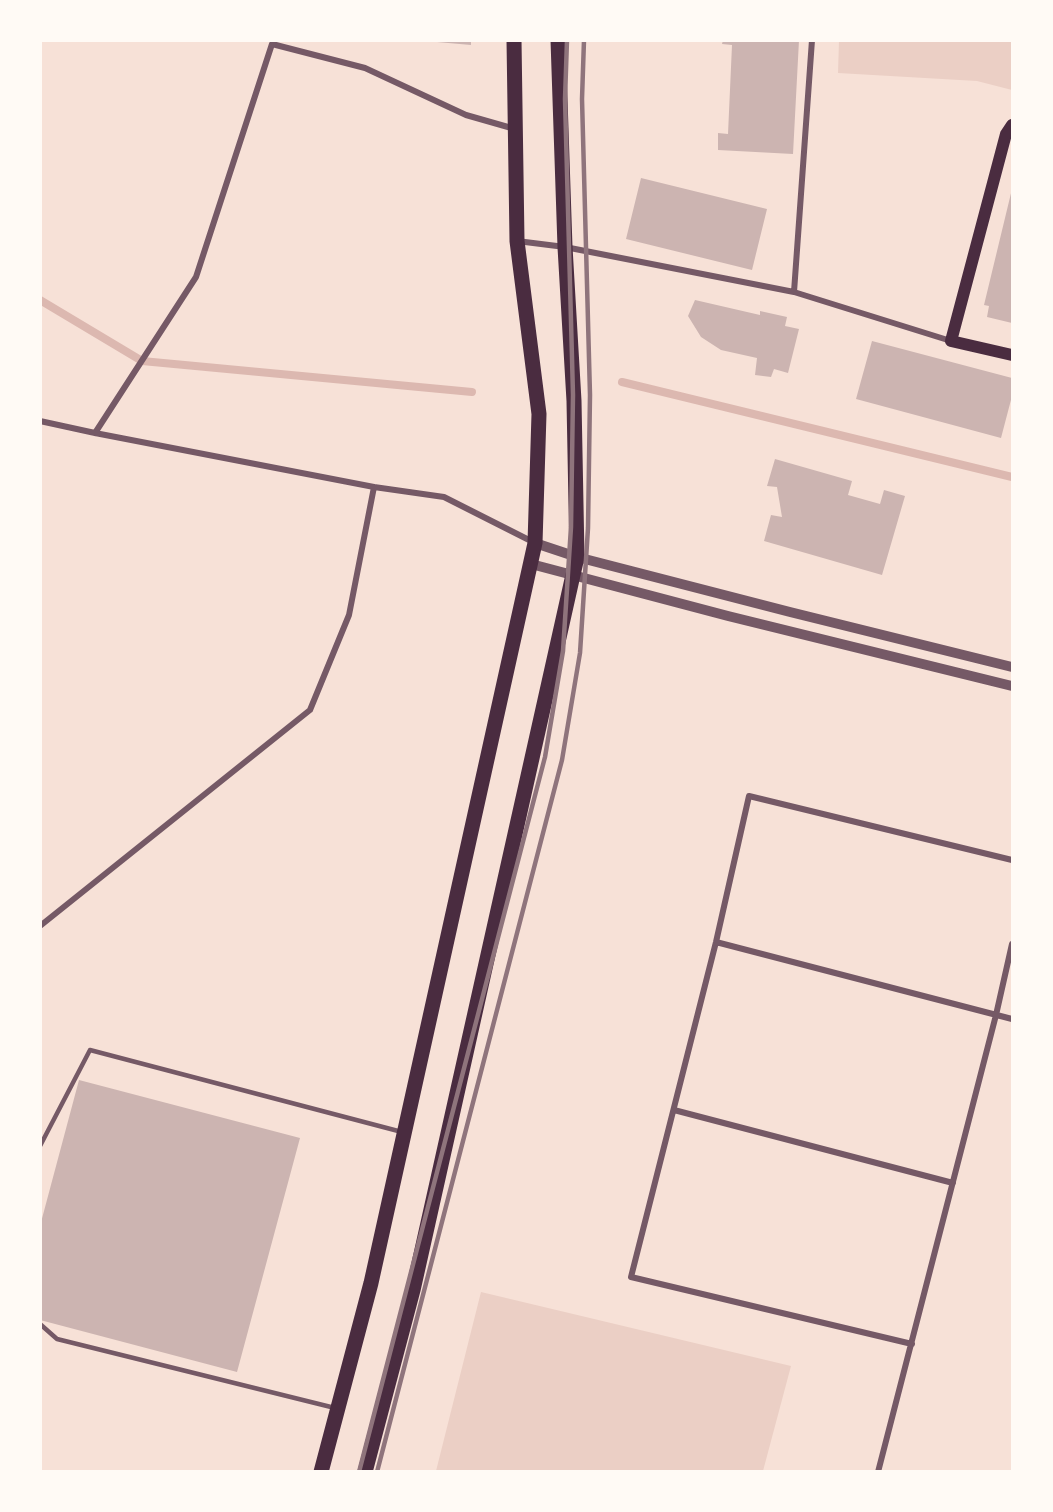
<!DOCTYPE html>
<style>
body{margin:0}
#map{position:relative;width:1053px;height:1512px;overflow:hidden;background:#f7e1d7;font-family:Ubuntu,sans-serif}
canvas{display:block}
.frame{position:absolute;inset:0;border:42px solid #fffaf5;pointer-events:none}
</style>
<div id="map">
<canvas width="1053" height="1512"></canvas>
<div class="frame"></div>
</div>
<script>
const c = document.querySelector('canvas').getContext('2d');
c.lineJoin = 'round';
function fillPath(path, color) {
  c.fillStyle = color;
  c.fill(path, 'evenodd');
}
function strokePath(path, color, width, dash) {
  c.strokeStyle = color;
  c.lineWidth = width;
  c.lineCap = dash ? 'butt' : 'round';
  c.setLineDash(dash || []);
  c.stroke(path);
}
const green = new Path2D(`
 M 839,41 L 1012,41 L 1012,90 L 977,81 L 838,73 Z
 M 481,1292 L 791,1366 L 763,1471 L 436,1471 Z`);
const stream = new Path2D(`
 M 40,300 L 142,361 L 472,392
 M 622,382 L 1012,477`);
const building = new Path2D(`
 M 437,40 L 471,40 L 471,45 L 437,42 Z
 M 723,40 L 799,40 L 793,154 L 718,150 L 718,133 L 728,134 L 732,45 L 722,44 Z
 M 641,178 L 767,209 L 752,270 L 626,239 Z
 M 1012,189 L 1012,323 L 987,317 L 989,306 L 984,305 Z
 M 695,300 L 760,315 L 760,311 L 787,317 L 785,326 L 799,329 L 788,373 L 774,369 L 771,377 L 755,375 L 757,358 L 721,350 L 701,337 L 688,316 Z
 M 872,341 L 1012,378 L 1012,396 L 1001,438 L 856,399 Z
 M 775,459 L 852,481 L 848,495 L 880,504 L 884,490 L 905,496 L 882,575 L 764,541 L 771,515 L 782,517 L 777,487 L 767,486 Z
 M 79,1080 L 300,1138 L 237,1372 L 40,1320 L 40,1226 Z`);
const service = new Path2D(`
 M 40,1146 L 90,1050 L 402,1132
 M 40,1324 L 57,1339 L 335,1408`);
const minor = new Path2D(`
 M 517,241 L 565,247 L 794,292 L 951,341
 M 794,292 L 812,40
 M 40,421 L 95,433 L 374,487 L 444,497 L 535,543
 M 95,433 L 196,277 L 272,44 L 365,68 L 466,115 L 515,129
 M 40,926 L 310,710 L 349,615 L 374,487
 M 716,942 L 1012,1019
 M 674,1110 L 953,1183
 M 912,1344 L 631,1277 L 716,942 L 749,796 L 1012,860
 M 878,1472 L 996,1015 L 1012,944`);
const tertiary = new Path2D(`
 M 535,543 L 577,557 L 790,612 L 1012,667
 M 531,564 L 728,616 L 1012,686`);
const secondary = new Path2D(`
 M 1012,125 L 1006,134 L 951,341 L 1012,355`);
const primary = new Path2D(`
 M 321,1472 L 371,1283 L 535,543 L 539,414 L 517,241 L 514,40
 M 365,1472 L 413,1290 L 577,557 L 574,401 L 565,247 L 558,40`);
const rail = new Path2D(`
 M 359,1472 L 545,757 L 563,651 L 571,527 L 573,395 L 565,99 L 567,40
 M 377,1472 L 562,760 L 580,653 L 588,528 L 590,395 L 582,99 L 584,40`);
fillPath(green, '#ebcfc5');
strokePath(stream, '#dcb8b0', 8);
fillPath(building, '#ccb4b1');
strokePath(service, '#755966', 4.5);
strokePath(minor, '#755966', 6);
strokePath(tertiary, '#755966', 10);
strokePath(secondary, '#4a2c40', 12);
strokePath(primary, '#4a2c40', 15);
strokePath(rail, '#8f747c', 4.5);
</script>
